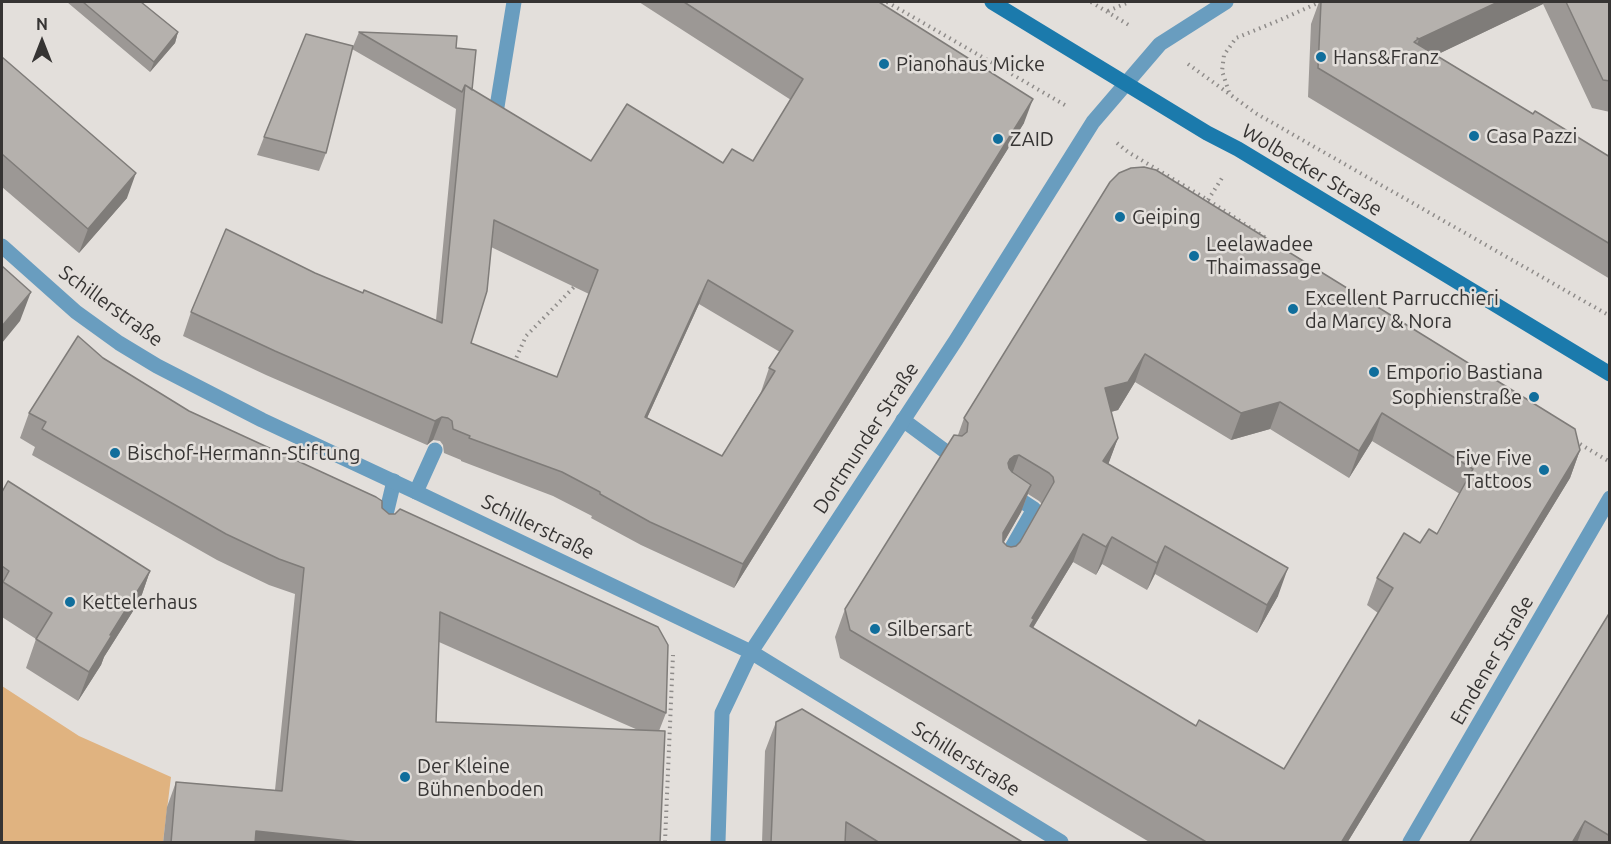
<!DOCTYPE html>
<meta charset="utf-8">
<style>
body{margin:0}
#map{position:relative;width:1611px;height:844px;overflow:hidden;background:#e3dfdb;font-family:Ubuntu,sans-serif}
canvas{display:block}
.frame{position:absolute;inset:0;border:3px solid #363433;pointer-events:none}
.north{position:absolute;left:12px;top:12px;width:60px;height:60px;-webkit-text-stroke:4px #e3dfdb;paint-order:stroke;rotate:0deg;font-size:16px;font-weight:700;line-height:24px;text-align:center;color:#363433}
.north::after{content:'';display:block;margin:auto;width:21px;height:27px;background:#363433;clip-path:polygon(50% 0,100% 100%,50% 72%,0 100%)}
</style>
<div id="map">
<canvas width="1611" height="844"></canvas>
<div class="frame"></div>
<div class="north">N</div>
</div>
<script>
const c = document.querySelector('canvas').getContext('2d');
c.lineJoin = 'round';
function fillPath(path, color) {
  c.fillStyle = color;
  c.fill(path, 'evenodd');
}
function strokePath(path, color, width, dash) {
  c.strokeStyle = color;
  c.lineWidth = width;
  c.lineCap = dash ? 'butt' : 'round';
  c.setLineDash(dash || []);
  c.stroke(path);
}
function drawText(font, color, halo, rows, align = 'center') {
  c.font = font + ' Ubuntu,sans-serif';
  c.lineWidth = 5;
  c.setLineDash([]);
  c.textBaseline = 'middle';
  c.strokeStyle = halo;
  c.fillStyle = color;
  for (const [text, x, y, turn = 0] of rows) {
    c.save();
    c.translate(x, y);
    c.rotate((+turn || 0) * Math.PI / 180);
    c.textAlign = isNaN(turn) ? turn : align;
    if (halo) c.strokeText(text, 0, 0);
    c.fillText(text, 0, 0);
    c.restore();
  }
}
const green = new Path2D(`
 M 2,686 L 79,736 L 171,777 L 163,842 L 2,842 Z`);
const path = new Path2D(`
 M 887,2 L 1065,105
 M 1091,2 L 1132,27
 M 1108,11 L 1129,2
 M 1188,64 L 1257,114 L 1610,316
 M 1229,92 L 1222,71 L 1224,55 L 1236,38 L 1280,20 L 1320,2
 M 1117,143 L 1128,152 L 1208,200 L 1272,242
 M 1208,200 L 1222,178
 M 514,363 L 526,336 L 574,287
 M 1575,441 L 1610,462
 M 665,842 L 673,655`);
const lane = new Path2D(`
 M 495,119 L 514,2
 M 903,420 L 949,454
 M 416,492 L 435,450
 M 382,531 L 394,481
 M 1002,565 L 1034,509 L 1008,492`);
const street = new Path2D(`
 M 2,246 L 76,312 L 119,343 L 157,366 L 262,420 L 416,492 L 751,652 L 1061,842
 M 718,842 L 722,713 L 751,652 L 956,340 L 1093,122 L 1160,44 L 1226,2
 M 1410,842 L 1610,498`);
const secondary = new Path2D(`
 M 992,2 L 1207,133 L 1238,149 L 1610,374`);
const wall = new Path2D(`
 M 67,2 L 141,2 L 178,32 L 175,43 L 150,72 Z
 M 639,2 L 879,2 L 1024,123 L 734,588 L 641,545 L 591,518 L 592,516 L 553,496 L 461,461 L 461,460 L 444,453 L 443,445 L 440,441 L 433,440 L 427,445 L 266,375 L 183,336 L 191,312 L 315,273 L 363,293 L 436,320 L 456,109 L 352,49 L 359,32 L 456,48 L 472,90 L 591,161 L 723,163 L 753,161 L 791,100 ZM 491,247 L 589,294 L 557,377 L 471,343 ZM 699,304 L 780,352 L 769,368 L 761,392 L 722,456 L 647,418 Z
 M 1319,2 L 1610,2 L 1610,112 L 1592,108 L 1543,4 L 1436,55 L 1533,114 L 1610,157 L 1610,279 L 1308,97 L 1311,24 Z
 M 2,57 L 127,198 L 79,253 L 2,187 Z
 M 264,137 L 326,153 L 319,171 L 257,155 Z
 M 1110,182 L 1580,450 L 1570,478 L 1347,843 L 1151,843 L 840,658 L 835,637 L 845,609 L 958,435 L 964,418 ZM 1135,382 L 1231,440 L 1270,429 L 1349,478 L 1372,441 L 1460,494 L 1437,534 L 1420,543 L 1377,578 L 1367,605 L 1378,613 L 1284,769 L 1196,726 L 1033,628 L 1073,562 L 1096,575 L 1102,564 L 1147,590 L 1155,574 L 1257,633 L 1278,596 L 1108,464 L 1118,438 L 1111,412 L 1118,410 ZM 1028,494 L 1039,501 L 1042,504 L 1020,542 L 1016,546 L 1011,547 L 1007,546 L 1004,542 L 1021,512 Z
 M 103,358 L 189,411 L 382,508 L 389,514 L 666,713 L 659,731 L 660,843 L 163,843 L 167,807 L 176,782 L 275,790 L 295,594 L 269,585 L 217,560 L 32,455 L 35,447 L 20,438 L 29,413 ZM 439,642 L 542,688 L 638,730 L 436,722 Z
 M 2,492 L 150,571 L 140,600 L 104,657 L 101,665 L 78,701 L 26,668 L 36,639 L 2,617 Z
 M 1610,612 L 1610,843 L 1469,843 Z
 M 776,722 L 1024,843 L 762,843 L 765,751 Z`);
const shadedWall = new Path2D(`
 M 1498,2 L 1544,2 L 1543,4 L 1409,68 L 1419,39 Z
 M 178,32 L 175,43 L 150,72 L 154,62 Z
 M 1033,99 L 1024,123 L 734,588 L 743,564 Z
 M 136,173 L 127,198 L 79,253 L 88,229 Z
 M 708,280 L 699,304 L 637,440 L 645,417 Z
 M 31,292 L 20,321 L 2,343 L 2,326 Z
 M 1145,354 L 1135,382 L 1118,410 L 1095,416 L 1105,388 Z
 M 1280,402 L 1270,429 L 1231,440 L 1241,413 Z
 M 1382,413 L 1372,441 L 1349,478 L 1359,451 Z
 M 442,417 L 433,440 L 427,445 L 435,421 Z
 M 1118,438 L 1108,465 L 1103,461 Z
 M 1580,450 L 1570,478 L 1347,843 L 1341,843 Z
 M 1019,455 L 1009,482 L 1000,486 L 1010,459 L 1014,456 Z
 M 1031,485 L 1021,512 L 993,561 L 1003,533 Z
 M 1083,534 L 1073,562 L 1026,639 L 1024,647 L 1032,618 Z
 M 1112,537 L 1102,564 L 1096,575 L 1106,547 Z
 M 1165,546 L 1155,574 L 1147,590 L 1157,563 Z
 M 1288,568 L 1278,596 L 1257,633 L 1267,605 Z
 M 150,571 L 140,600 L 104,657 L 101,665 L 78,701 L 89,672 L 110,635 Z
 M 1585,821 L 1577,843 L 1572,843 Z
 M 256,831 L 368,842 L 252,843 Z`);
const building = new Path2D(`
 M 83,2 L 141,2 L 178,32 L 154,62 Z
 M 684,2 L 879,2 L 1033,99 L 743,564 L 650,522 L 600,494 L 600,492 L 562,472 L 469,438 L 470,436 L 453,429 L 452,421 L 448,418 L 442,417 L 435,421 L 275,351 L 191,312 L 226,229 L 315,273 L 363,293 L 364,290 L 442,323 L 465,85 L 591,161 L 627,104 L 723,163 L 732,149 L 753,161 L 803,79 ZM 494,220 L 598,270 L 557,377 L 471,343 L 487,291 ZM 708,280 L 793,331 L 769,368 L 775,371 L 722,456 L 645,417 Z
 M 1321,2 L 1498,2 L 1419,39 L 1417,38 L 1418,39 L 1414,42 L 1533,114 L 1535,111 L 1610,157 L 1610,244 L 1318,68 Z
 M 1566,2 L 1610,2 L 1610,81 L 1603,80 Z
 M 359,32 L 457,36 L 456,48 L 476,50 L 472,90 L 465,85 L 462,92 Z
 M 306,34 L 353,46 L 326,153 L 264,137 Z
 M 2,57 L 136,173 L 88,229 L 2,154 Z
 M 1144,167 L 1156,170 L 1575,429 L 1580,450 L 1341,843 L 1208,843 L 850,630 L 845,609 L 954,435 L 962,436 L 967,432 L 968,423 L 964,418 L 1110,182 L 1119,173 L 1131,168 ZM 1145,354 L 1241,413 L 1280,402 L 1359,451 L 1382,413 L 1473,469 L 1437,534 L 1429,529 L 1420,543 L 1404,533 L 1377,578 L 1393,588 L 1284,769 L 1199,720 L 1196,726 L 1030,626 L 1034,619 L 1032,618 L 1083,534 L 1106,547 L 1112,537 L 1157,563 L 1165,546 L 1267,605 L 1288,568 L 1103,461 L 1118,438 L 1105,388 L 1128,382 ZM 1019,455 L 1049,473 L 1053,477 L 1054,482 L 1020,542 L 1016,546 L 1011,547 L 1007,546 L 1003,542 L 1003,533 L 1031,485 L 1012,472 L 1009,468 L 1008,463 L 1010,459 L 1014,456 Z
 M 2,266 L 31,292 L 2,326 Z
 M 78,336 L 103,358 L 189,411 L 376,497 L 382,501 L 382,508 L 389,514 L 395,514 L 400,509 L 658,627 L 668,645 L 666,713 L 440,612 L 436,722 L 665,731 L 660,843 L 368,843 L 256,831 L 255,843 L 171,843 L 176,782 L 282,791 L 304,568 L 279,559 L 226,534 L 42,429 L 46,422 L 29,413 Z
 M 8,481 L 150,571 L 110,635 L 112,635 L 89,672 L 36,639 L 52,613 L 3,582 L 9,571 L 2,566 L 2,492 Z
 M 1610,612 L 1610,836 L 1585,821 L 1572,843 L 1469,843 Z
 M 802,709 L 1024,843 L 880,843 L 846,822 L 845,843 L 771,843 L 776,722 Z`);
const markers = [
 [1321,57,6,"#106e9c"],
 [884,64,6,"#106e9c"],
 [1474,136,6,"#106e9c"],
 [998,139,6,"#106e9c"],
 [1120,217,6,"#106e9c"],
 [1194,256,6,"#106e9c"],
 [1293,309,6,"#106e9c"],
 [1374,372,6,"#106e9c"],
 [1534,397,6,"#106e9c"],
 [115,453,6,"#106e9c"],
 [1544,470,6,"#106e9c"],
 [70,602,6,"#106e9c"],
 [875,629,6,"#106e9c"],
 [405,777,6,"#106e9c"]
];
const poiNames = [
 ["Hans&Franz",1333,57],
 ["Pianohaus Micke",896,64],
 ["Casa Pazzi",1486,136],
 ["ZAID",1010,139],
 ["Geiping",1132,217],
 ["Leelawadee",1206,244],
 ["Thaimassage",1206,267],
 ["Excellent Parrucchieri",1305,298],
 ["da Marcy & Nora",1305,321],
 ["Emporio Bastiana",1386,372],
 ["Sophienstraße",1522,397,"right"],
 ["Bischof-Hermann-Stiftung",127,453],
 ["Five Five",1532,458,"right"],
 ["Tattoos",1532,481,"right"],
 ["Kettelerhaus",82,602],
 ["Silbersart",887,629],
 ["Der Kleine",417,766],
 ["Bühnenboden",417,789]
];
const streetNames = [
 ["Wolbecker Straße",1312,170,31],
 ["Schillerstraße",111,306,36],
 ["Dortmunder Straße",866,438,-57],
 ["Schillerstraße",538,527,26],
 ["Emdener Straße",1492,660,-60],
 ["Schillerstraße",966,759,32]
];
fillPath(green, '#e0b380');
strokePath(path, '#8f8c8a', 4, [1.5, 4.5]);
strokePath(lane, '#699dbf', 15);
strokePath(street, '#699dbf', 15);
strokePath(secondary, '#1b7aac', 15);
fillPath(wall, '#9c9895');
fillPath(shadedWall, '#7f7c79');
fillPath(building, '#b5b1ad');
strokePath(building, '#7f7c79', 1.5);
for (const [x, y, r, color] of markers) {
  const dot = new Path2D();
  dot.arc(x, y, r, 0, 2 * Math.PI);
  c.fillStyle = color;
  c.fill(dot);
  strokePath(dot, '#e3dfdb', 2);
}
drawText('20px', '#363433', '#e3dfdb', poiNames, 'left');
drawText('20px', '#363433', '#e3dfdb', streetNames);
</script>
